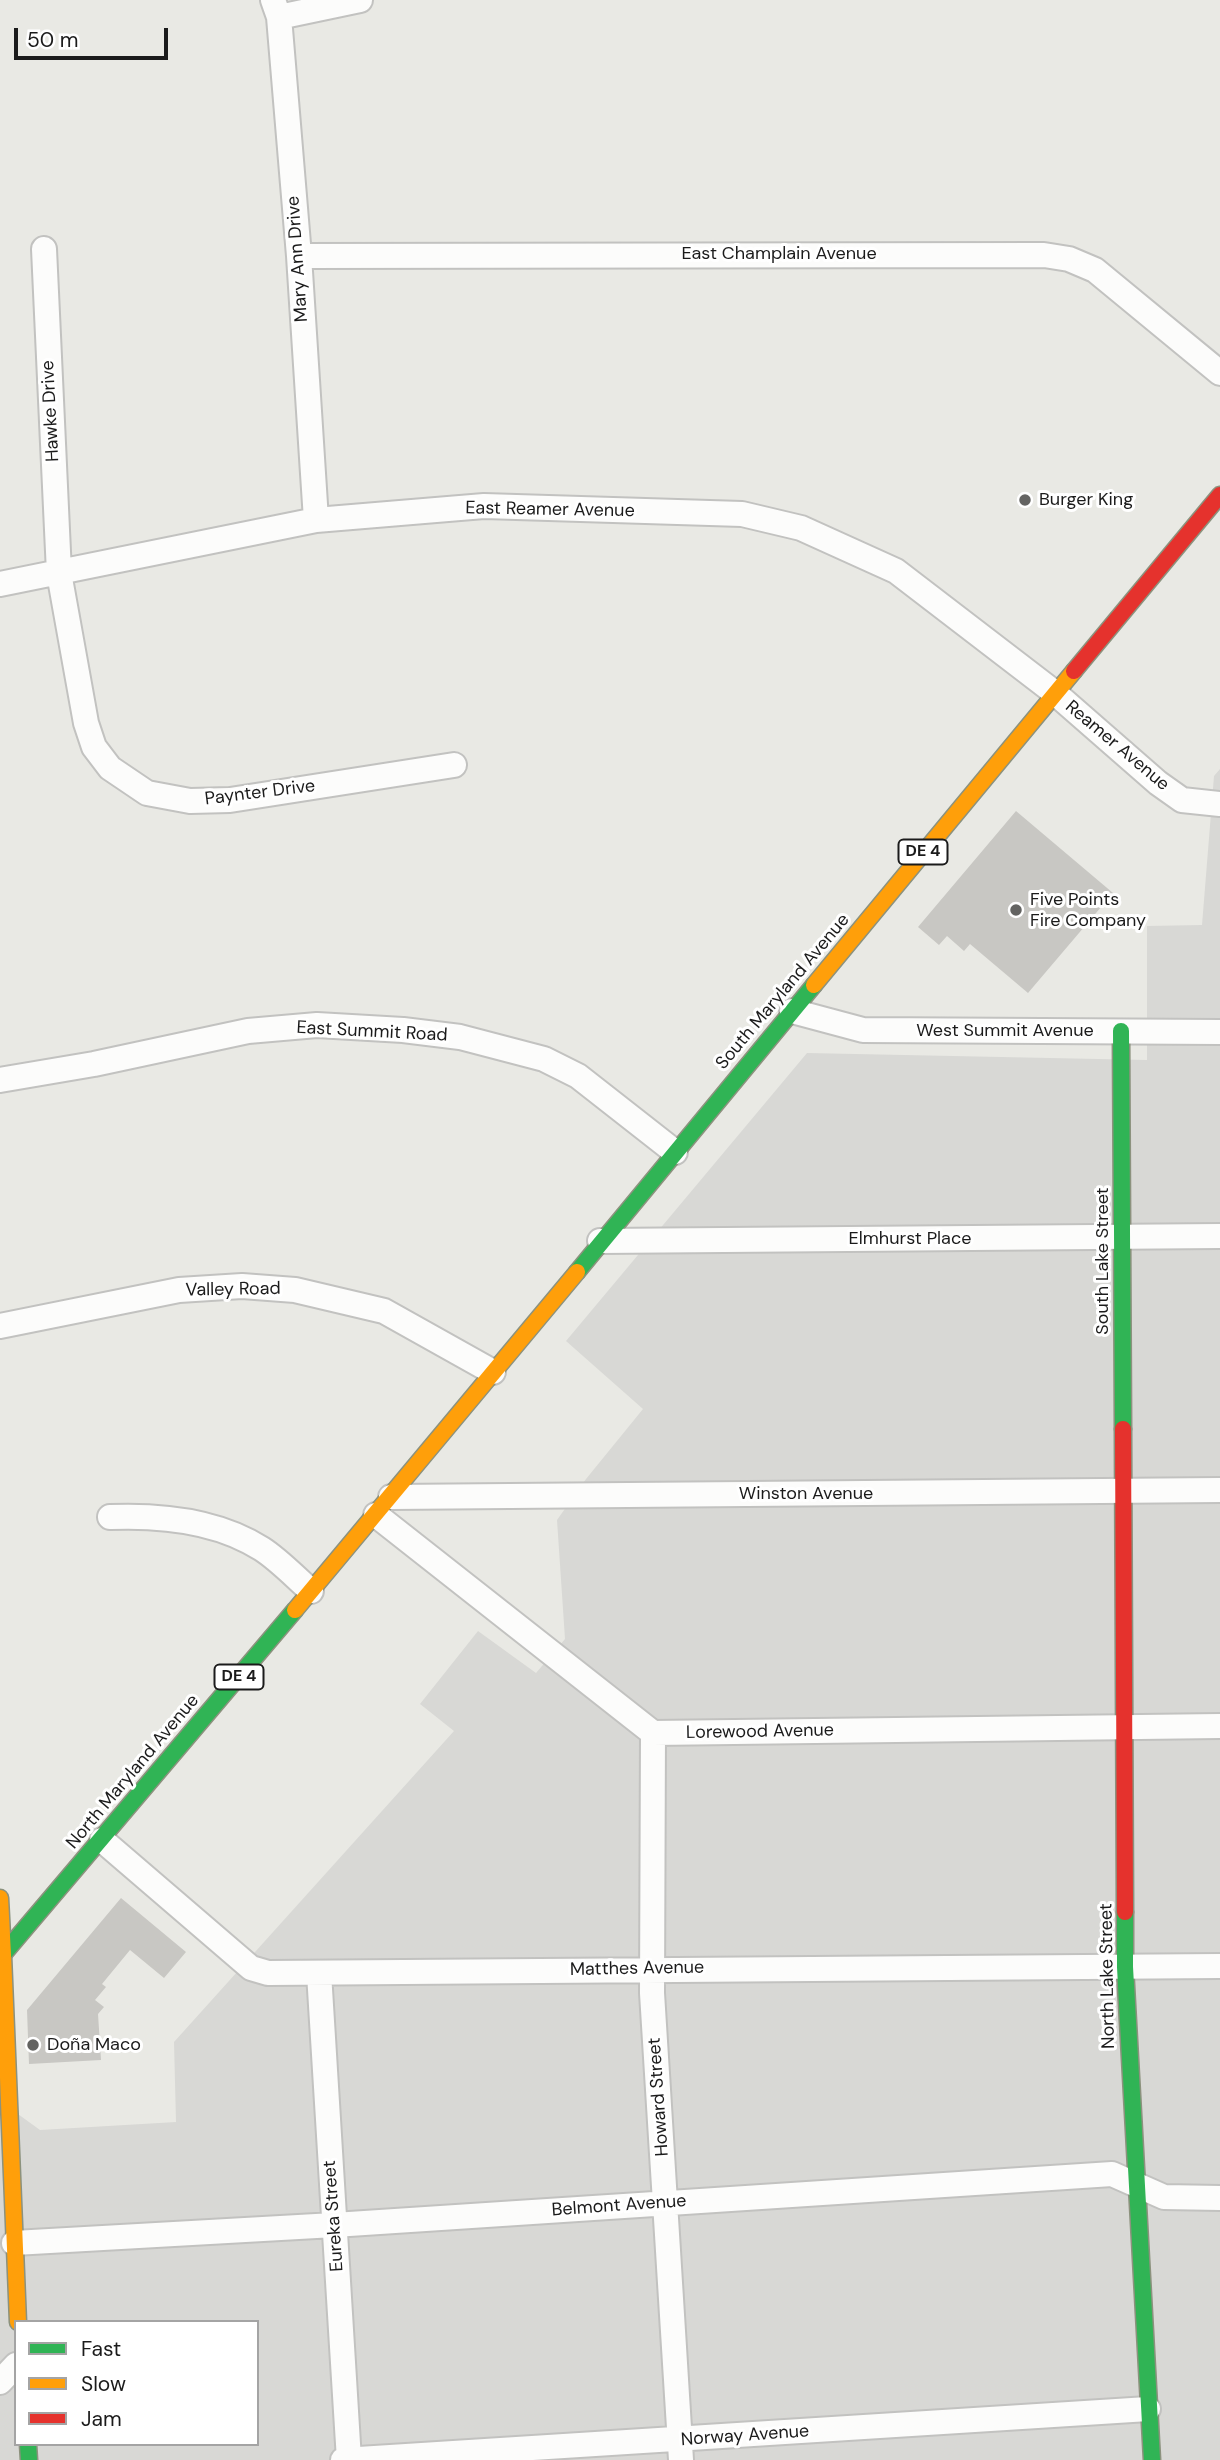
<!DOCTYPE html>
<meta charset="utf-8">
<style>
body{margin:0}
#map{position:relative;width:1220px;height:2460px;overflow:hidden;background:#e9e9e4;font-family:"DM Sans",sans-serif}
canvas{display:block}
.legend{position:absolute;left:14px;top:2320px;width:245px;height:126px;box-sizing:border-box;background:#fff;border:2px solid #a4a4a4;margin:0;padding:9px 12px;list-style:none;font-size:21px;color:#1b1b1b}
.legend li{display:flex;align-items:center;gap:14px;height:35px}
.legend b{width:35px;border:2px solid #a4a4a4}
.scale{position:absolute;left:14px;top:28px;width:154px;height:32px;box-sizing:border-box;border:4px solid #1b1b1b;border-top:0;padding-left:9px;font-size:21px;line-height:24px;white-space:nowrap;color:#1b1b1b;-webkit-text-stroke:5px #fff;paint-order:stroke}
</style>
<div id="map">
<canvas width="1220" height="2460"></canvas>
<ul class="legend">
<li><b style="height:9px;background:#30b455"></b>Fast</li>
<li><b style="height:9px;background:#ff9f0a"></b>Slow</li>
<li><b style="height:9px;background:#e5322d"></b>Jam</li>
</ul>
<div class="scale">50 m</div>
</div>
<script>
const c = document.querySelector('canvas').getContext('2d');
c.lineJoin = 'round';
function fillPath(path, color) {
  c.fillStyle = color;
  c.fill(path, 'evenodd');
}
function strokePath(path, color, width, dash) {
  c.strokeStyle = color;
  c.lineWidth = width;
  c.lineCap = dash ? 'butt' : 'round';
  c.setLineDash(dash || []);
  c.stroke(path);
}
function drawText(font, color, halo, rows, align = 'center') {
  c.font = font + ' "DM Sans",sans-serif';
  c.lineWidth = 6;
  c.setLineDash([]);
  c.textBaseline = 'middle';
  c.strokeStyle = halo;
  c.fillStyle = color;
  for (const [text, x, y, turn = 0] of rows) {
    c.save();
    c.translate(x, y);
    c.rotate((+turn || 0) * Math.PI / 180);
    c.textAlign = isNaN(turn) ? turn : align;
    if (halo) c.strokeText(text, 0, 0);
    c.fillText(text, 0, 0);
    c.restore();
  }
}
const residential = new Path2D(`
 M 1220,769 L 1220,2460 L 0,2460 L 0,2101 L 40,2130 L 176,2122 L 174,2042 L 454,1731 L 420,1704 L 478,1631 L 536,1673 L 565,1639 L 557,1520 L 586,1479 L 643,1409 L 566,1341 L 807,1053 L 1147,1060 L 1147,926 L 1202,925 L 1214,776 ZM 16,2322 L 257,2322 L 257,2444 L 16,2444 Z`);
const building = new Path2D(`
 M 1016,811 L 1113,893 L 1028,993 L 970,944 L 964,951 L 947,936 L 939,945 L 918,927 Z
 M 121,1898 L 186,1952 L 164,1978 L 130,1950 L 102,1984 L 106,1987 L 95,2000 L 104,2007 L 98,2014 L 101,2060 L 29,2064 L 27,2010 Z`);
const street = new Path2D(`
 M 273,0 L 279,17 L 299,256 L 316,520
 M 279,17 L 360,0
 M 44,249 L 59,573 L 86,723 L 94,747 L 110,768 L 147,793 L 190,801 L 230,800 L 454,765
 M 299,256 L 1044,255 L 1069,259 L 1095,270 L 1220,373
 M 0,584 L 316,520 L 484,506 L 742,514 L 801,528 L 896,571 L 1055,693 L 1158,783 L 1182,800 L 1220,804
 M 792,1011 L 863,1030 L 1220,1032
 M 0,1080 L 94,1064 L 248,1031 L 317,1025 L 403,1030 L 460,1037 L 544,1059 L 578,1076 L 675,1152
 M 600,1241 L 1220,1236
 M 0,1326 L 179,1290 L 242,1286 L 295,1290 L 384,1311 L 493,1372
 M 391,1497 L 1220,1490
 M 376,1515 L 653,1733 L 1220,1726
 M 110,1517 C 161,1515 217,1520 262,1549 C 279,1560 295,1577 311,1591
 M 653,1733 L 652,1993 L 681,2460
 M 102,1840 L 251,1968 L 268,1973 L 1220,1966
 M 319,1973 L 349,2460
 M 14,2243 L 334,2225 L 1112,2174 L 1164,2197 L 1220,2198
 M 0,2382 L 16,2365
 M 343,2460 L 1148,2409`);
const fast = new Path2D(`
 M 1121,1031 L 1123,1429
 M 577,1272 L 814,985
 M 1125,1912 L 1125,1967 L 1152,2460
 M 0,1958 L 295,1610
 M 28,2444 L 29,2460`);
const slow = new Path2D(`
 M 814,985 L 1074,671
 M 295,1610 L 577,1272
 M 0,1898 L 3,1955
 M 3,1955 L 18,2322`);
const jam = new Path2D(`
 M 1074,671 L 1220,495
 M 1123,1429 L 1125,1912`);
const markers = [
 [1025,500,7,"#636361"],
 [1016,910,7,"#636361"],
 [33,2045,7,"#636361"]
];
const shields = [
 [923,852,49],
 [239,1677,49]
];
const shieldNames = [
 ["DE 4",923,852],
 ["DE 4",239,1677]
];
const streetNames = [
 ["East Champlain Avenue",779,254],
 ["Mary Ann Drive",298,259,-94],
 ["Hawke Drive",51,411,-93],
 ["East Reamer Avenue",550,510,1],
 ["Reamer Avenue",1117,746,40],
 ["Paynter Drive",260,793,-7],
 ["South Maryland Avenue",783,992,-50],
 ["West Summit Avenue",1005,1031],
 ["East Summit Road",372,1032,3],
 ["Elmhurst Place",910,1239],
 ["South Lake Street",1103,1261,-90],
 ["Valley Road",233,1290,-1],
 ["Winston Avenue",806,1494],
 ["Lorewood Avenue",760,1732,-1],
 ["North Maryland Avenue",133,1772,-50],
 ["Matthes Avenue",637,1969,-1],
 ["North Lake Street",1108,1976,-91],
 ["Howard Street",659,2097,-94],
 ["Belmont Avenue",619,2206,-4],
 ["Eureka Street",334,2216,-94],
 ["Norway Avenue",745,2436,-4]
];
const poiNames = [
 ["Burger King",1039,500],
 ["Five Points",1030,900],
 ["Fire Company",1030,921],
 ["Doña Maco",47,2045]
];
fillPath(residential, '#d8d8d5');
fillPath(building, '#c8c7c3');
strokePath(street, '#c2c2c0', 28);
strokePath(fast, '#8c927e', 19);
strokePath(slow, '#8c927e', 19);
strokePath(jam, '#8c927e', 19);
strokePath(street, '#fcfcfb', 24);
strokePath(fast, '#30b455', 16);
strokePath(slow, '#ff9f0a', 16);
strokePath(jam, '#e5322d', 16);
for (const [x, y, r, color] of markers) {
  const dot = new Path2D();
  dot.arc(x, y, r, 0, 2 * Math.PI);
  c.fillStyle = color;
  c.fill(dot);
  strokePath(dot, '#fff', 2.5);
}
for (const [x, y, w] of shields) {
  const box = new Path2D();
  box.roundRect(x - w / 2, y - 12.5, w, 25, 5);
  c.fillStyle = '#fff';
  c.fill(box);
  strokePath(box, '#1b1b1b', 2);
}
drawText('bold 16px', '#1b1b1b', null, shieldNames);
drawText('18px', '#1b1b1b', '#fff', streetNames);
drawText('18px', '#1b1b1b', '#fff', poiNames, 'left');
</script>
